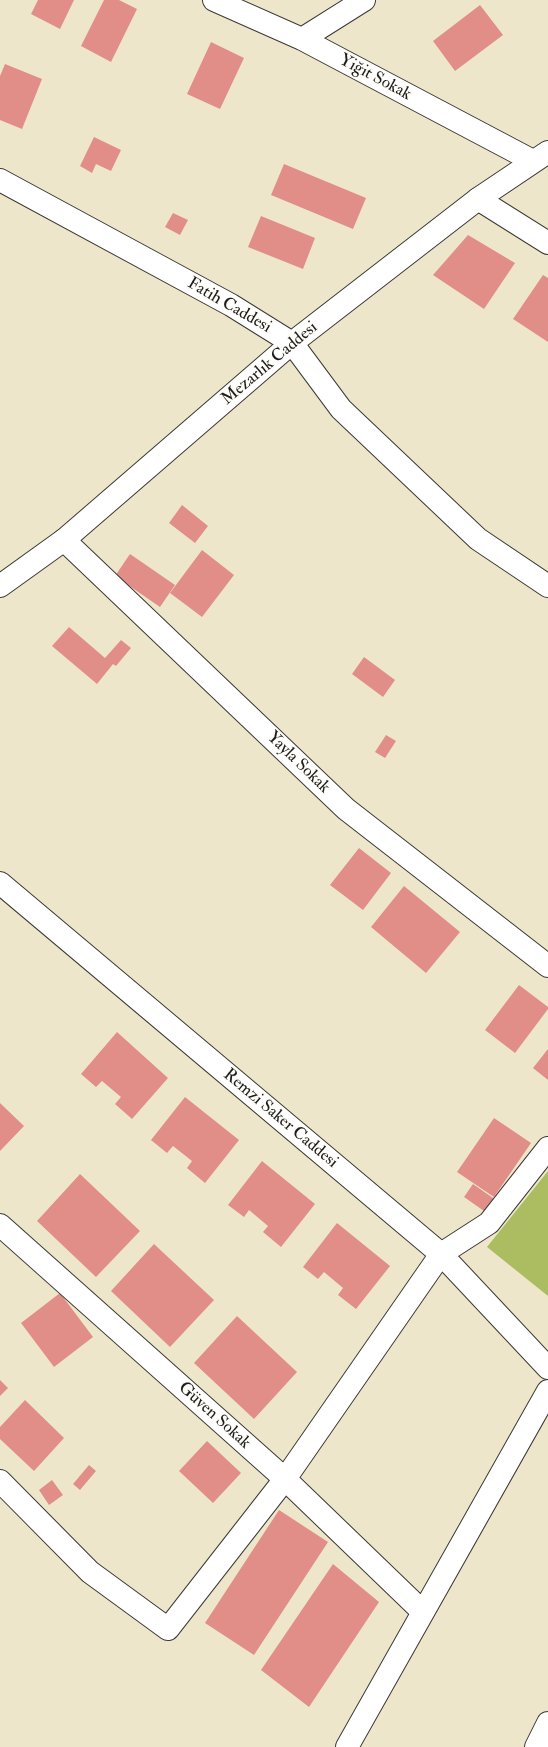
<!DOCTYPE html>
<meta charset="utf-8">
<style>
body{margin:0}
canvas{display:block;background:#eee6ca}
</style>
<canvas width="548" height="1747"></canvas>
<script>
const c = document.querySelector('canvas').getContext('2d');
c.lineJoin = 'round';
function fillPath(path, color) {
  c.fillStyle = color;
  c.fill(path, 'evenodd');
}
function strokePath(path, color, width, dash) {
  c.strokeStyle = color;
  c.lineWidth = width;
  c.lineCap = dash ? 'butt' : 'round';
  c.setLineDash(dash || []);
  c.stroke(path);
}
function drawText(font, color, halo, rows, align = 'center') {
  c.font = font + ' "IM FELL Double Pica",serif';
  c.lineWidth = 3;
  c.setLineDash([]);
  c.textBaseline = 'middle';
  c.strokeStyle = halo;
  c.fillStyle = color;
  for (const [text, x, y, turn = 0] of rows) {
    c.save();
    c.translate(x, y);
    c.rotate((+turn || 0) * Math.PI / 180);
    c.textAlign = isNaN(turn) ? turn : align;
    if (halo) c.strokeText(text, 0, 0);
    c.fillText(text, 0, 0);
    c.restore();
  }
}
const green = new Path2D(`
 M 548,1171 L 548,1296 L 487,1247 Z`);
const building = new Path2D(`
 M 38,0 L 74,0 L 60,29 L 31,14 Z
 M 104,0 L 119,0 L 137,9 L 111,62 L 81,46 Z
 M 480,5 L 503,35 L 455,71 L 433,41 Z
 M 211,42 L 244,58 L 220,109 L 187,94 Z
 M 5,64 L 42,79 L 22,129 L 0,120 L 0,76 Z
 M 94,137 L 121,150 L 111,171 L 96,164 L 92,173 L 80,166 Z
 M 284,164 L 366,198 L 353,229 L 271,195 Z
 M 173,213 L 188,220 L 180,235 L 165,227 Z
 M 261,216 L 315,238 L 303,269 L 248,247 Z
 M 468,235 L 515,263 L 484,309 L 433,275 Z
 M 543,275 L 548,278 L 548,342 L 513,319 Z
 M 182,505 L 208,526 L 195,543 L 169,523 Z
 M 202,550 L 234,575 L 202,617 L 170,593 Z
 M 130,554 L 175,585 L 160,607 L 115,576 Z
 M 69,627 L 105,658 L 121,640 L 131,648 L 116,666 L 113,664 L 97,684 L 52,646 Z
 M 364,657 L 395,680 L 383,697 L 352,674 Z
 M 386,735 L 396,741 L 385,758 L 375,752 Z
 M 359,848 L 391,873 L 363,910 L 330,885 Z
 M 404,886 L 460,932 L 426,973 L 371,927 Z
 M 519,985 L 548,1007 L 548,1009 L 515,1053 L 485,1030 Z
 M 117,1032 L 168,1078 L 132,1119 L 115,1104 L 121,1097 L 102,1081 L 96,1087 L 81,1074 Z
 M 548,1049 L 548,1080 L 533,1068 Z
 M 185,1097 L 239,1140 L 205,1183 L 187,1168 L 192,1161 L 173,1146 L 167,1153 L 151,1140 Z
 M 0,1103 L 24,1126 L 0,1151 Z
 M 494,1118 L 531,1143 L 494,1197 L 457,1172 Z
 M 262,1161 L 315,1204 L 281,1247 L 263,1232 L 268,1226 L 249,1210 L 244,1217 L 228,1205 Z
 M 80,1174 L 140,1231 L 96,1277 L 37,1221 Z
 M 473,1184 L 503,1205 L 494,1218 L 464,1197 Z
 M 337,1223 L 390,1266 L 356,1309 L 338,1295 L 343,1288 L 324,1272 L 318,1279 L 303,1267 Z
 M 154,1244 L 214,1300 L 170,1347 L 111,1291 Z
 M 60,1293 L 93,1337 L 54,1367 L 21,1323 Z
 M 237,1316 L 297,1372 L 254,1419 L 194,1363 Z
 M 0,1380 L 8,1388 L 0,1396 Z
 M 25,1400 L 64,1438 L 34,1471 L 0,1439 L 0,1427 Z
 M 207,1441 L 241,1473 L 213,1503 L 179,1471 Z
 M 89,1465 L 96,1471 L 80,1490 L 73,1484 Z
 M 52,1480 L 63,1495 L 49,1505 L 39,1490 Z
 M 279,1510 L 328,1542 L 254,1655 L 205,1623 Z
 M 333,1564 L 379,1602 L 309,1707 L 261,1670 Z`);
const street = new Path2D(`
 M 214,0 L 302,39 L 533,161
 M 302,39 L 364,0
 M 478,199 L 548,243
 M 64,540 L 346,809 L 548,966
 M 0,1225 L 285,1479 L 423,1612
 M 0,1481 L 90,1572 L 168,1629 L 285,1479 L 441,1254 L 489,1223 L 548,1148
 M 347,1747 L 548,1391
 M 536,1747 L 548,1723`);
const secondary = new Path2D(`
 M 0,586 L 64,540 L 292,343 L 341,409 L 478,539 L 548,586
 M 0,883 L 441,1254 L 548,1368`);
const primary = new Path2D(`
 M 0,180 L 231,305 L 292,343 L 478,199 L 548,152`);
const streetNames = [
 ["Yiğit Sokak",375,78,28],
 ["Fatih Caddesi",229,306,30],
 ["Mezarlık Caddesi",270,364,-40],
 ["Yayla Sokak",298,763,44],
 ["Remzi Saker Caddesi",280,1119,40],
 ["Güven Sokak",214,1416,42]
];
fillPath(green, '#abbd60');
fillPath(building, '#e18e88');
strokePath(street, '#3c3a36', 24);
strokePath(secondary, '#3c3a36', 24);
strokePath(primary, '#3c3a36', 24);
strokePath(street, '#fff', 22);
strokePath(secondary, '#fff', 22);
strokePath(primary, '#fff', 22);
drawText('17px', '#1c1c1c', '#fdfcf7', streetNames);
</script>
